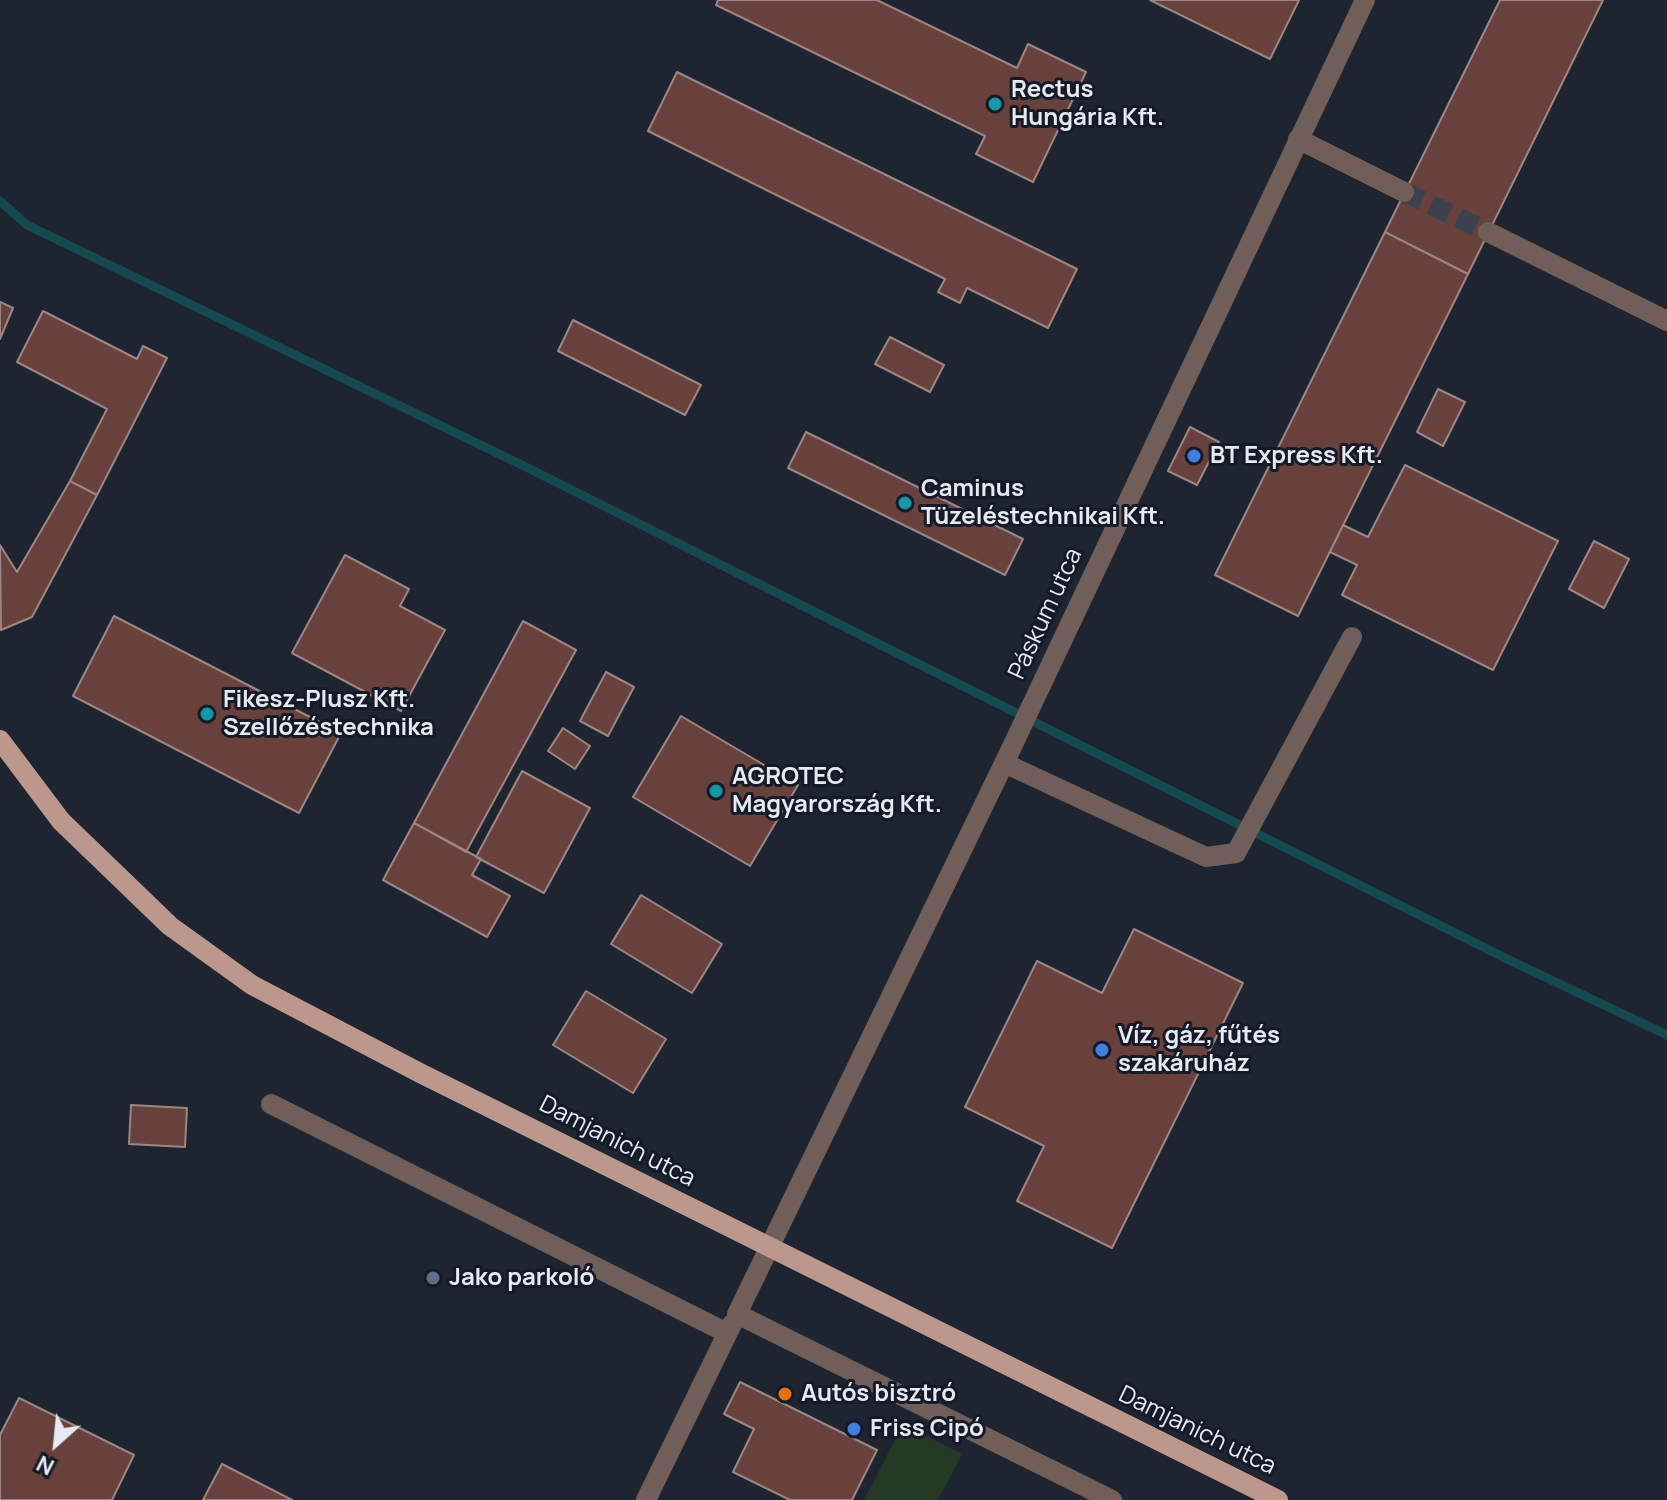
<!DOCTYPE html>
<meta charset="utf-8">
<style>
body{margin:0}
#map{position:relative;width:1667px;height:1500px;overflow:hidden;background:#1e2430;font-family:Manrope,sans-serif}
canvas{display:block}
.north{position:absolute;left:16px;top:1404px;width:80px;height:80px;-webkit-text-stroke:6px #151a26;paint-order:stroke;rotate:207deg;font-size:22px;font-weight:700;line-height:32px;text-align:center;color:#e6eaf2}
.north::after{content:'';display:block;margin:auto;width:28px;height:36px;background:#e6eaf2;clip-path:polygon(50% 0,100% 100%,50% 72%,0 100%)}
</style>
<div id="map">
<canvas width="1667" height="1500"></canvas>
<div class="north">N</div>
</div>
<script>
const c = document.querySelector('canvas').getContext('2d');
c.lineJoin = 'round';
function fillPath(path, color) {
  c.fillStyle = color;
  c.fill(path, 'evenodd');
}
function strokePath(path, color, width, dash) {
  c.strokeStyle = color;
  c.lineWidth = width;
  c.lineCap = dash ? 'butt' : 'round';
  c.setLineDash(dash || []);
  c.stroke(path);
}
function drawText(font, color, halo, rows, align = 'center') {
  c.font = font + ' Manrope,sans-serif';
  c.lineWidth = 6;
  c.setLineDash([]);
  c.textBaseline = 'middle';
  c.strokeStyle = halo;
  c.fillStyle = color;
  for (const [text, x, y, turn = 0] of rows) {
    c.save();
    c.translate(x, y);
    c.rotate((+turn || 0) * Math.PI / 180);
    c.textAlign = isNaN(turn) ? turn : align;
    if (halo) c.strokeText(text, 0, 0);
    c.fillText(text, 0, 0);
    c.restore();
  }
}
const green = new Path2D(`
 M 903,1424 L 962,1454 L 938,1500 L 864,1500 Z`);
const stream = new Path2D(`
 M 0,201 L 27,225 L 526,467 L 1505,958 L 1667,1035`);
const building = new Path2D(`
 M 718,0 L 877,0 L 1017,68 L 1028,44 L 1086,72 L 1033,182 L 976,154 L 985,136 L 716,5 Z
 M 1150,0 L 1299,0 L 1270,59 Z
 M 1500,0 L 1603,0 L 1468,274 L 1385,232 Z
 M 677,72 L 1077,269 L 1048,328 L 967,288 L 960,303 L 938,292 L 945,279 L 648,131 Z
 M 1385,232 L 1468,274 L 1298,616 L 1215,575 Z
 M 0,302 L 13,308 L 0,339 Z
 M 43,311 L 137,359 L 143,346 L 167,358 L 97,495 L 70,481 L 107,409 L 17,362 Z
 M 573,320 L 701,385 L 685,415 L 558,351 Z
 M 890,337 L 944,365 L 930,392 L 875,364 Z
 M 1438,389 L 1465,402 L 1443,446 L 1417,432 Z
 M 1190,427 L 1219,442 L 1197,485 L 1168,471 Z
 M 806,432 L 1023,539 L 1005,575 L 788,468 Z
 M 1405,465 L 1558,541 L 1493,670 L 1342,595 L 1357,565 L 1330,552 L 1343,525 L 1368,537 Z
 M 70,481 L 97,495 L 32,617 L 1,630 L 0,545 L 17,572 Z
 M 1594,541 L 1629,559 L 1604,608 L 1569,589 Z
 M 345,555 L 409,589 L 400,606 L 445,630 L 401,711 L 292,653 Z
 M 114,616 L 341,733 L 299,813 L 73,696 Z
 M 523,621 L 576,650 L 466,852 L 414,823 Z
 M 606,672 L 634,687 L 608,736 L 580,721 Z
 M 681,716 L 798,785 L 750,866 L 633,797 Z
 M 563,728 L 590,746 L 575,769 L 548,751 Z
 M 522,771 L 590,808 L 544,893 L 476,857 Z
 M 414,823 L 481,859 L 472,875 L 510,896 L 487,937 L 383,880 Z
 M 641,895 L 722,944 L 692,993 L 611,944 Z
 M 1134,929 L 1243,983 L 1112,1248 L 1017,1201 L 1044,1146 L 965,1107 L 1037,961 L 1102,993 Z
 M 586,991 L 666,1039 L 633,1093 L 553,1045 Z
 M 131,1105 L 187,1108 L 185,1147 L 129,1144 Z
 M 740,1382 L 877,1450 L 852,1500 L 790,1500 L 733,1472 L 754,1429 L 724,1414 Z
 M 19,1398 L 134,1455 L 112,1500 L 0,1500 L 0,1435 Z
 M 222,1464 L 292,1500 L 203,1500 Z`);
const minorTunnel = new Path2D(`
 M 1404,192 L 1488,232`);
const minor = new Path2D(`
 M 1298,139 L 1404,192
 M 1488,232 L 1667,321
 M 1004,763 L 1206,857 L 1236,853 L 1352,637
 M 271,1104 L 727,1333
 M 646,1500 L 732,1324
 M 1112,1500 L 737,1314 L 1010,751 L 1365,0`);
const major = new Path2D(`
 M 0,740 L 61,821 L 170,926 L 252,985 L 420,1073 L 1278,1500`);
const markers = [
 [995,104,8,"#0f9aa8"],
 [1194,456,8,"#3f7fe0"],
 [905,503,8,"#0f9aa8"],
 [207,714,8,"#0f9aa8"],
 [716,791,8,"#0f9aa8"],
 [1102,1050,8,"#3f7fe0"],
 [433,1278,8,"#5c6f8a"],
 [785,1394,8,"#e8710a"],
 [854,1429,8,"#3f7fe0"]
];
const poiNames = [
 ["Rectus",1011,90],
 ["Hungária Kft.",1011,118],
 ["BT Express Kft.",1210,456],
 ["Caminus",921,489],
 ["Tüzeléstechnikai Kft.",921,517],
 ["Fikesz-Plusz Kft.",223,700],
 ["Szellőzéstechnika",223,728],
 ["AGROTEC",732,777],
 ["Magyarország Kft.",732,805],
 ["Víz, gáz, fűtés",1118,1036],
 ["szakáruház",1118,1064],
 ["Jako parkoló",449,1278],
 ["Autós bisztró",801,1394],
 ["Friss Cipó",870,1429]
];
const streetNames = [
 ["Páskum utca",1046,614,-65],
 ["Damjanich utca",617,1142,27],
 ["Damjanich utca",1197,1431,26]
];
fillPath(green, '#253a24');
strokePath(stream, '#144951', 9);
fillPath(building, '#68413d');
strokePath(building, '#9b8684', 2);
strokePath(minorTunnel, '#3c424d', 20, [20, 10]);
strokePath(minor, '#705e58', 20);
strokePath(major, '#bc978c', 20);
for (const [x, y, r, color] of markers) {
  const dot = new Path2D();
  dot.arc(x, y, r, 0, 2 * Math.PI);
  c.fillStyle = color;
  c.fill(dot);
  strokePath(dot, '#151a26', 3);
}
drawText('bold 24px', '#e6eaf2', '#151a26', poiNames, 'left');
drawText('24px', '#e6eaf2', '#151a26', streetNames);
</script>
